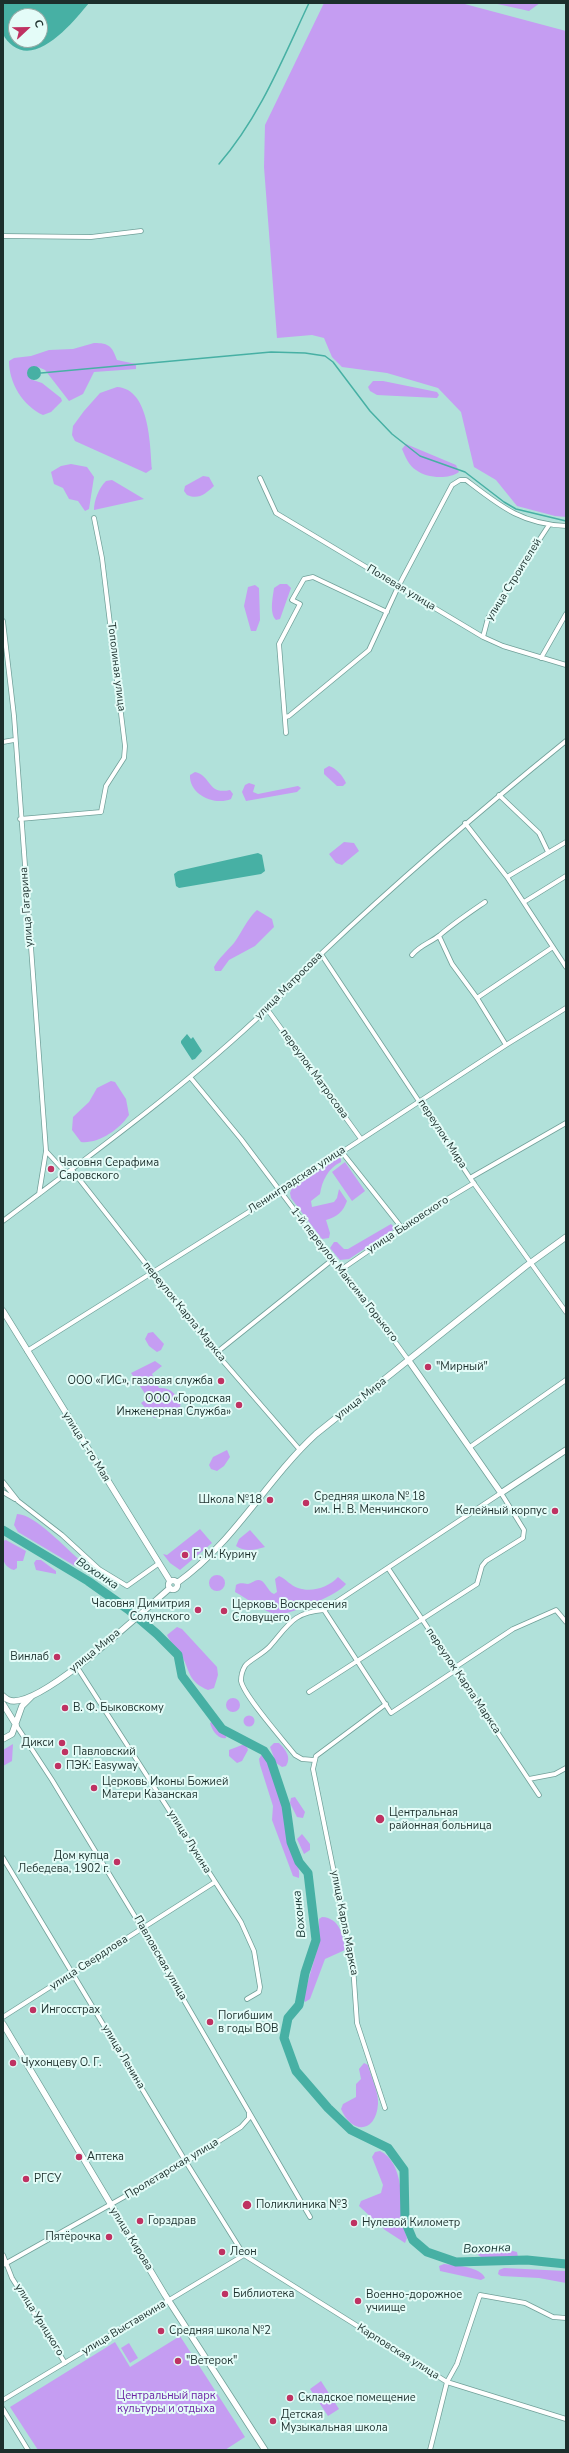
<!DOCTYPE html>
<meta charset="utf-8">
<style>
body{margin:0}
#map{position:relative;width:569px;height:2453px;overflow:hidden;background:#b1e1da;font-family:"Nunito Sans",sans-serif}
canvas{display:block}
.frame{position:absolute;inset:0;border:4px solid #1c2f2c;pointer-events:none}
.north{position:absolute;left:8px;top:8px;width:40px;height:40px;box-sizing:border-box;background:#e4fcf8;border:1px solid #94aaa6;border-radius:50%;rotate:68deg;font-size:11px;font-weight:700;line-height:16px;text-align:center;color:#1c2f2c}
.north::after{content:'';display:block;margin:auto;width:14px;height:18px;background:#bf3262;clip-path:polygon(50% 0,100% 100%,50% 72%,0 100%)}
</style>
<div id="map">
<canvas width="569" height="2453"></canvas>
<div class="frame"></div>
<div class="north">С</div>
</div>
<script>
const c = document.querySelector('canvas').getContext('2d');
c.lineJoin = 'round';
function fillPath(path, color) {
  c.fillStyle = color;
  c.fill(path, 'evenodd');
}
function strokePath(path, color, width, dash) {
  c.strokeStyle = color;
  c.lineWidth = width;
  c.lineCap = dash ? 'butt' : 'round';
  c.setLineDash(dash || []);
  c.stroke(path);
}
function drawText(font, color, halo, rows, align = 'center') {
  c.font = font + ' "Nunito Sans",sans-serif';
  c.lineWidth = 4;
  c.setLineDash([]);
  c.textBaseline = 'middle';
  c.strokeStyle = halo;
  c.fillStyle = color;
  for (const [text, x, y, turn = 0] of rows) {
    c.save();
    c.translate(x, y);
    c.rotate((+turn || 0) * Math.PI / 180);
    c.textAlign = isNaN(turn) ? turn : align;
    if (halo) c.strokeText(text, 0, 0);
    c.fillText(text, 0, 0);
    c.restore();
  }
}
const green = new Path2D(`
 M 324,3 L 461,3 L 566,31 L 566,517 L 555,516 L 517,506 L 496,480 L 474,467 L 461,412 L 438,388 L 387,373 L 342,367 L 332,357 L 324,338 L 312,335 L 277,338 L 264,167 L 265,125 Z
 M 493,3 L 540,3 L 529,11 Z
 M 94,343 C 109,343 112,346 117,360 L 136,364 L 136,369 L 94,372 L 83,394 L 69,401 L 45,370 L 38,367 L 30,379 L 42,383 L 61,398 L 62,401 L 51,412 L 43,415 C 23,406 9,383 9,361 L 14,358 L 31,356 L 49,350 L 73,349 Z
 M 373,381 L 383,381 L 437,392 L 439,395 L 437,398 L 377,395 L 370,391 L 368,387 Z
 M 117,387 C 150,389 150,445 152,469 L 146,473 L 75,441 L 72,435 L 73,426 L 84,411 L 100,393 Z
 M 406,444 L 456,465 L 459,472 C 448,480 426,478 416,470 C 409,466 405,456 402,449 Z
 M 71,464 L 87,467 L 94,477 L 89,509 L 85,511 L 78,501 L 69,499 L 63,488 L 54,484 L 51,472 L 61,466 Z
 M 203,476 L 209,477 L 214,486 C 205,494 199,500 187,495 L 184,491 L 185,486 Z
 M 112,480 L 144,499 L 94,510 C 94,500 99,488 106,481 Z
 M 280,584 L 287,584 L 291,588 L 280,619 L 276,620 C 269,613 273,597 274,588 Z
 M 255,585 L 259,588 L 260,620 L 256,631 L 251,631 L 244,606 L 248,587 Z
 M 329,766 C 336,768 343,776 346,783 L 343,786 L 337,786 L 324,774 L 324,769 Z
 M 195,772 C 212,776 207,795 230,790 L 233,794 L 231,799 C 215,806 189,795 190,775 Z
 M 249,783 L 255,785 L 253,792 L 258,794 L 298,786 L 301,788 L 297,792 L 246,801 L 242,792 L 245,785 Z
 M 344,842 L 354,843 L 359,851 L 342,865 L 336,863 L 329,854 Z
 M 257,910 L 272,919 L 274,927 L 255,946 L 229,960 L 221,971 L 215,971 L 214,967 C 219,958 227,951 234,943 C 242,932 247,919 257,910 Z
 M 111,1081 L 115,1082 L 126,1099 L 129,1115 C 119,1130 98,1144 81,1142 L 72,1130 L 73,1117 L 89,1102 L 97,1088 Z
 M 337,1157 L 341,1157 L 341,1162 C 328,1168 322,1181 320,1194 L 311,1201 L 312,1207 L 334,1202 L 337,1198 L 339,1189 L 347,1201 C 343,1212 337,1217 326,1220 L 330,1233 L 329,1238 L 322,1239 L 291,1198 L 290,1193 L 292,1188 Z
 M 345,1162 L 365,1191 L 352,1201 L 332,1172 Z
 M 391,1224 L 394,1227 L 393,1230 L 349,1259 L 340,1260 L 330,1248 L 334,1242 L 337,1242 L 344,1249 L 348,1249 Z
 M 153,1332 L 164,1344 L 161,1350 L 157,1352 L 149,1346 L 145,1339 L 148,1333 Z
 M 155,1361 L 162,1366 L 152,1374 L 159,1388 C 169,1387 174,1393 181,1400 L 180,1408 L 154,1418 L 141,1403 L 148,1398 L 131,1373 Z
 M 227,1450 L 230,1457 L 224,1466 L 217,1471 L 211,1469 L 209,1465 L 213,1457 Z
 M 17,1514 C 35,1514 66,1549 81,1561 L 80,1565 L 75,1566 L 18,1532 L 14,1525 Z
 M 200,1529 L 212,1543 L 180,1570 L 170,1563 L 163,1554 L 167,1555 Z
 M 250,1530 L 265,1547 C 256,1550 244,1552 236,1546 L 239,1539 Z
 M 6,1540 L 26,1551 L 23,1561 L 17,1561 L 17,1568 L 14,1570 C 0,1566 3,1553 3,1541 Z
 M 36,1560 L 41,1560 L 56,1571 L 56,1574 L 36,1570 L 34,1563 Z
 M209 1583a8 8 0 1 1 16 0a8 8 0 1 1-16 0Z
 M 279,1576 C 286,1579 291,1586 298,1588 C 312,1593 329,1587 338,1577 L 346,1584 C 340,1594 284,1618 274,1614 C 260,1609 248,1599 235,1592 L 236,1585 C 242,1582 243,1584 248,1584 C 252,1583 255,1580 258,1580 C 265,1579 267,1591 274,1594 L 277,1592 L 275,1579 Z
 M 177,1627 L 182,1629 L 217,1667 L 218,1675 L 214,1688 L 208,1690 C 188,1682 190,1671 182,1656 C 178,1648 171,1644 167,1635 Z
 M226 1705a7 7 0 1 1 14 0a7 7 0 1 1-14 0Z
 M243.5 1721a5.5 5.5 0 1 1 11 0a5.5 5.5 0 1 1-11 0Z
 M 212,1722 L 226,1735 L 226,1738 C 218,1740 212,1730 210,1723 Z
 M 274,1743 L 279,1743 C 285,1749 292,1757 286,1766 L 282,1767 L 276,1763 L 270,1747 Z
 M 13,1744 L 12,1761 L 3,1766 L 3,1750 Z
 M 242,1745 L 246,1745 L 248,1750 L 242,1761 L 237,1763 L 229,1756 L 229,1750 Z
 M 262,1754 C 279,1769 285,1822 290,1845 C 292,1856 301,1866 299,1878 L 293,1876 L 272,1820 L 273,1806 L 260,1765 L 259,1759 Z
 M 295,1797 L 305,1812 L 303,1818 L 297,1817 L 290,1803 L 291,1798 Z
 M 302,1834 L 310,1844 L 310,1850 L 304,1854 L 297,1839 Z
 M 322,1917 C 340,1918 343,1935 345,1950 L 325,1959 L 310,1999 L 305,2002 L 303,1999 L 319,1943 L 319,1919 Z
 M 364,2063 L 368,2065 C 371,2077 379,2092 378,2104 C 376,2133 352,2135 341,2109 L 343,2104 L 356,2097 L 356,2084 L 361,2079 L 359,2069 Z
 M 380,2151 C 405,2163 401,2206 404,2229 L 407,2238 L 405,2243 L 385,2230 L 359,2206 L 361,2201 L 381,2193 L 383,2185 L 372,2157 L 375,2152 Z
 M 496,2247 L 517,2252 L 518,2257 L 481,2257 L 477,2254 L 478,2251 Z
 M 444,2264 C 455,2265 481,2267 485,2278 L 481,2280 L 440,2271 L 439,2266 Z
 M 504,2268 L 566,2271 L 566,2283 L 539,2278 L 501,2276 L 498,2274 L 499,2270 Z
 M 180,2336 L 245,2437 L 225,2450 L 38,2450 L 10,2407 L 115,2342 L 130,2367 Z
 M 129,2343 L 138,2358 L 130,2363 L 121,2348 Z
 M 321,2381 L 339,2409 L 328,2416 L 310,2389 Z`);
const water = new Path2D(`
 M 3,3 L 89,3 C 74,21 39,65 13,46 C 9,43 5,39 3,34 C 0,26 3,12 3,3 ZM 16,16 L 40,16 L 40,40 L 16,40 Z
 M27 373a7 7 0 1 1 14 0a7 7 0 1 1-14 0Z
 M 258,853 L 262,855 L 265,871 L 261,874 L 179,888 L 176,886 L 174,874 L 178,871 Z
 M 187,1034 L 191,1039 L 193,1037 L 202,1051 L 195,1059 L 192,1060 L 181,1043 L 181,1041 Z`);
const stream = new Path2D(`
 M 219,164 C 260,117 283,58 309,3
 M 41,373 L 271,352 L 305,353 L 325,356 L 333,362 L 370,411 L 392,434 L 420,456 L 465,472 L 504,502 L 516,509 L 566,521`);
const river = new Path2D(`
 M 3,1530 L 88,1581 L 129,1610 L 157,1634 L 178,1655 L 182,1676 L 222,1729 L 264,1751 L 271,1761 L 286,1806 L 291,1842 L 299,1862 L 308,1873 L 316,1940 L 305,1973 L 299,2005 L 288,2018 L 284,2038 L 296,2071 L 328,2108 L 351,2130 L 388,2148 L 404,2170 L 405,2221 L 413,2240 L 427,2252 L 456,2262 L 527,2260 L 566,2264`);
const street = new Path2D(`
 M 3,236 L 91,237 L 141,231
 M 260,478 L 276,513 L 483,637 L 503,646 L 566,665
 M 3,621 L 14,716 L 46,1151 L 39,1194
 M 483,637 L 488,618 L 549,525
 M 541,658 L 566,614
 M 286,717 L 289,716 L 369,650 L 398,587 L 452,485 L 460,480 L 466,480 C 500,506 521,524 566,526
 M 286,733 L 279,644 L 300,604 L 292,600 L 304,579 L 313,577 L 387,612
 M 3,742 L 14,740
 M 499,795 L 539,833 L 548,852
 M 20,819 L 101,812 L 106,786 L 124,758 L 125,746 L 102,558 L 94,518
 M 465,823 L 507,877 L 566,967
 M 507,877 L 566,842
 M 524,902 L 566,876
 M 439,936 L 452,964 L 477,998 L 506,1045
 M 321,954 L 470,1178 L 566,1312
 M 412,955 C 420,945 430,943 440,935 C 454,923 469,913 485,902
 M 477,998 L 553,947
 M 267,1009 L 361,1139
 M 190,1077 L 241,1139 L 332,1260 L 342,1269 L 409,1361
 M 46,1151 L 67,1174
 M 341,1151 L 402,1228
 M 72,1170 L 216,1353 L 300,1450
 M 470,1178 L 566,1123
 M 3,1221 C 93,1153 185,1087 267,1009 C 286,991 303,971 322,953 C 400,879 482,809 566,741
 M 342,1269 L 419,1216 L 474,1183
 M 27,1351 L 279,1193 L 506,1045 L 566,1008
 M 216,1353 L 332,1260
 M 470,1447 L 566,1380
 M 3,1482 L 18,1501 L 62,1535 L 99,1569 L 127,1586 L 158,1564
 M 3,1492 L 15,1499
 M 388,1568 L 539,1795
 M 324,1610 L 391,1713 L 456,1670
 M 77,1667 L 241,1922 L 254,1951 L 260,1987 L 259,1992 L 247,1999
 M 454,1668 L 513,1629 L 556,1610 L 566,1622
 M 309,1692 L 477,1584 L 482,1566 L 486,1561 L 523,1538 L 524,1530 L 501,1493 L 324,1610 C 294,1612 289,1624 271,1645 C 265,1653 249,1660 245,1666 C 242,1671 241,1676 241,1681 C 244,1696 284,1741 295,1755 L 302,1759 L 314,1760
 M 16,1725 L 52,1780 L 142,1928 L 310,2217
 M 529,1779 L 555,1774 L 566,1768
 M 3,1858 L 186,2162 L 244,2255 L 447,2382 L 566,2419
 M 3,2017 L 215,1882
 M 385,2108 L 357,2023 L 353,1966 L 313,1769 L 316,1756 L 386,1704
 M 3,2255 L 12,2278 L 65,2363
 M 3,2265 L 186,2162 L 241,2127 L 249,2118 L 249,2113
 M 3,2400 L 244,2255
 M 3,2409 L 28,2450
 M 430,2450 L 447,2382 L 457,2364 L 480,2295 L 525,2303 L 553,2317 L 566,2318`);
const secondary = new Path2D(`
 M 3,1311 L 170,1581
 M 409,1361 L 501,1493 L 566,1450
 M168.5 1585a4.5 4.5 0 1 1 9 0a4.5 4.5 0 1 1-9 0Z
 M 177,1583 C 234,1543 266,1480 316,1434 L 526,1266 L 566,1237
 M 3,1696 C 6,1699 10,1701 14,1701 C 48,1701 142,1612 170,1588
 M 3,1704 L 16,1725
 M 3,1739 L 12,1734 L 22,1706 L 32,1696
 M 3,2024 L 165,2295 L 265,2450`);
const markers = [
 [51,1169,4,"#bf3262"],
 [428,1367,4,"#bf3262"],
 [221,1381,4,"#bf3262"],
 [239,1405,4,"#bf3262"],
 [270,1500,4,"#bf3262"],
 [306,1503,4,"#bf3262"],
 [555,1511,4,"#bf3262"],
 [185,1555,4,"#bf3262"],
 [198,1610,4,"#bf3262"],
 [224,1611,4,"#bf3262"],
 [57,1657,4,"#bf3262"],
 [65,1708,4,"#bf3262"],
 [62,1743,4,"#bf3262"],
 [65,1752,4,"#bf3262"],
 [58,1766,4,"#bf3262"],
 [94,1788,4,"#bf3262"],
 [380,1819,5,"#bf3262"],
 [117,1862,4,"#bf3262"],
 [33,2010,4,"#bf3262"],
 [210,2022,4,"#bf3262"],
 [13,2063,4,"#bf3262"],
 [79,2157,4,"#bf3262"],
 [26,2179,4,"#bf3262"],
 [247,2205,5,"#bf3262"],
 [140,2221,4,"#bf3262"],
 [354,2223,4,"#bf3262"],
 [109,2237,4,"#bf3262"],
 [222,2252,4,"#bf3262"],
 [225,2294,4,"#bf3262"],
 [358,2301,4,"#bf3262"],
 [161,2331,4,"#bf3262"],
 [178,2361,4,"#bf3262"],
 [290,2398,4,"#bf3262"],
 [273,2421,4,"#bf3262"]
];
const streetNames = [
 ["улица Строителей",514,580,-58],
 ["Полевая улица",401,588,31],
 ["Тополиная улица",116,667,83],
 ["улица Гагарина",27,907,-94],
 ["улица Матросова",289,986,-45],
 ["переулок Матросова",314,1074,54],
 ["переулок Мира",442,1134,57],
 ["Ленинградская улица",297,1180,-33],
 ["улица Быковского",408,1225,-33],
 ["1-й переулок Максима Горького",344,1275,52],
 ["переулок Карла Маркса",184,1312,51],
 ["улица Мира",361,1399,-38],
 ["улица 1-го Мая",86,1447,58],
 ["улица Мира",95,1651,-39],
 ["переулок Карла Маркса",463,1681,56],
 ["улица Лукина",189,1842,58],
 ["улица Карла Маркса",344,1923,79],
 ["Павловская улица",160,1958,60],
 ["улица Свердлова",89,1963,-33],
 ["улица Ленина",123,2057,59],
 ["Пролетарская улица",172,2169,-31],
 ["улица Кирова",131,2239,58],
 ["улица Урицкого",39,2320,58],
 ["улица Выставкина",124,2328,-31],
 ["Карповская улица",398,2352,32]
];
const poiNames = [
 ["Часовня Серафима",59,1163],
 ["Саровского",59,1176],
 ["\"Мирный\"",436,1367],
 ["ООО «ГИС», газовая служба",213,1381,"right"],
 ["ООО «Городская",231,1399,"right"],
 ["Инженерная Служба»",231,1412,"right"],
 ["Средняя школа № 18",314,1497],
 ["им. Н. В. Менчинского",314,1510],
 ["Школа №18",262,1500,"right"],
 ["Келейный корпус",547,1511,"right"],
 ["Г. М. Курину",193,1555],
 ["Часовня Димитрия",190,1604,"right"],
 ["Солунского",190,1617,"right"],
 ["Церковь Воскресения",232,1605],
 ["Словущего",232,1618],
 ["Винлаб",49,1657,"right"],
 ["В. Ф. Быковскому",73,1708],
 ["Дикси",54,1743,"right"],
 ["Павловский",73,1752],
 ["ПЭК: Easyway",66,1766],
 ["Церковь Иконы Божией",102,1782],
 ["Матери Казанская",102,1795],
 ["Центральная",389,1813],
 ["районная больница",389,1826],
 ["Дом купца",109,1856,"right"],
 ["Лебедева, 1902 г.",109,1869,"right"],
 ["Ингосстрах",41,2010],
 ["Погибшим",218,2016],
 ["в годы ВОВ",218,2029],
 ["Чухонцеву О. Г.",21,2063],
 ["Аптека",87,2157],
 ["РГСУ",34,2179],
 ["Поликлиника №3",256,2205],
 ["Горздрав",148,2221],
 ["Нулевой Километр",362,2223],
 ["Пятёрочка",101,2237,"right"],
 ["Леон",230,2252],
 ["Библиотека",233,2294],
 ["Военно-дорожное",366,2295],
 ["учиище",366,2308],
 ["Средняя школа №2",169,2331],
 ["\"Ветерок\"",186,2361],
 ["Складское помещение",298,2398],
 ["Детская",281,2415],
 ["Музыкальная школа",281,2428]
];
const parkNames = [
 ["Центральный парк",166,2396],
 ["культуры и отдыха",166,2409]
];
const waterNames = [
 ["Вохонка",97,1574,33],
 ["Вохонка",300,1914,-96],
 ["Вохонка",487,2249,-2]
];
fillPath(green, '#c59df2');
fillPath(water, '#47b0a4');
strokePath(stream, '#47b0a4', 1.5);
strokePath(river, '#47b0a4', 9);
strokePath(street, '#71a099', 5.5);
strokePath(secondary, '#71a099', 7);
strokePath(street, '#fff', 4);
strokePath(secondary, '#fff', 5.5);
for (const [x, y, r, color] of markers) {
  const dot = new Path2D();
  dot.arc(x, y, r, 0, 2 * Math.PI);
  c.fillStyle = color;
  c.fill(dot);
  strokePath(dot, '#e4fcf8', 1.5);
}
drawText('11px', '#1c2f2c', '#e4fcf8', streetNames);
drawText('11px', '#1c2f2c', '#e4fcf8', poiNames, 'left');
drawText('11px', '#6d24a6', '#e4fcf8', parkNames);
drawText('italic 12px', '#173733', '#e4fcf8', waterNames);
</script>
